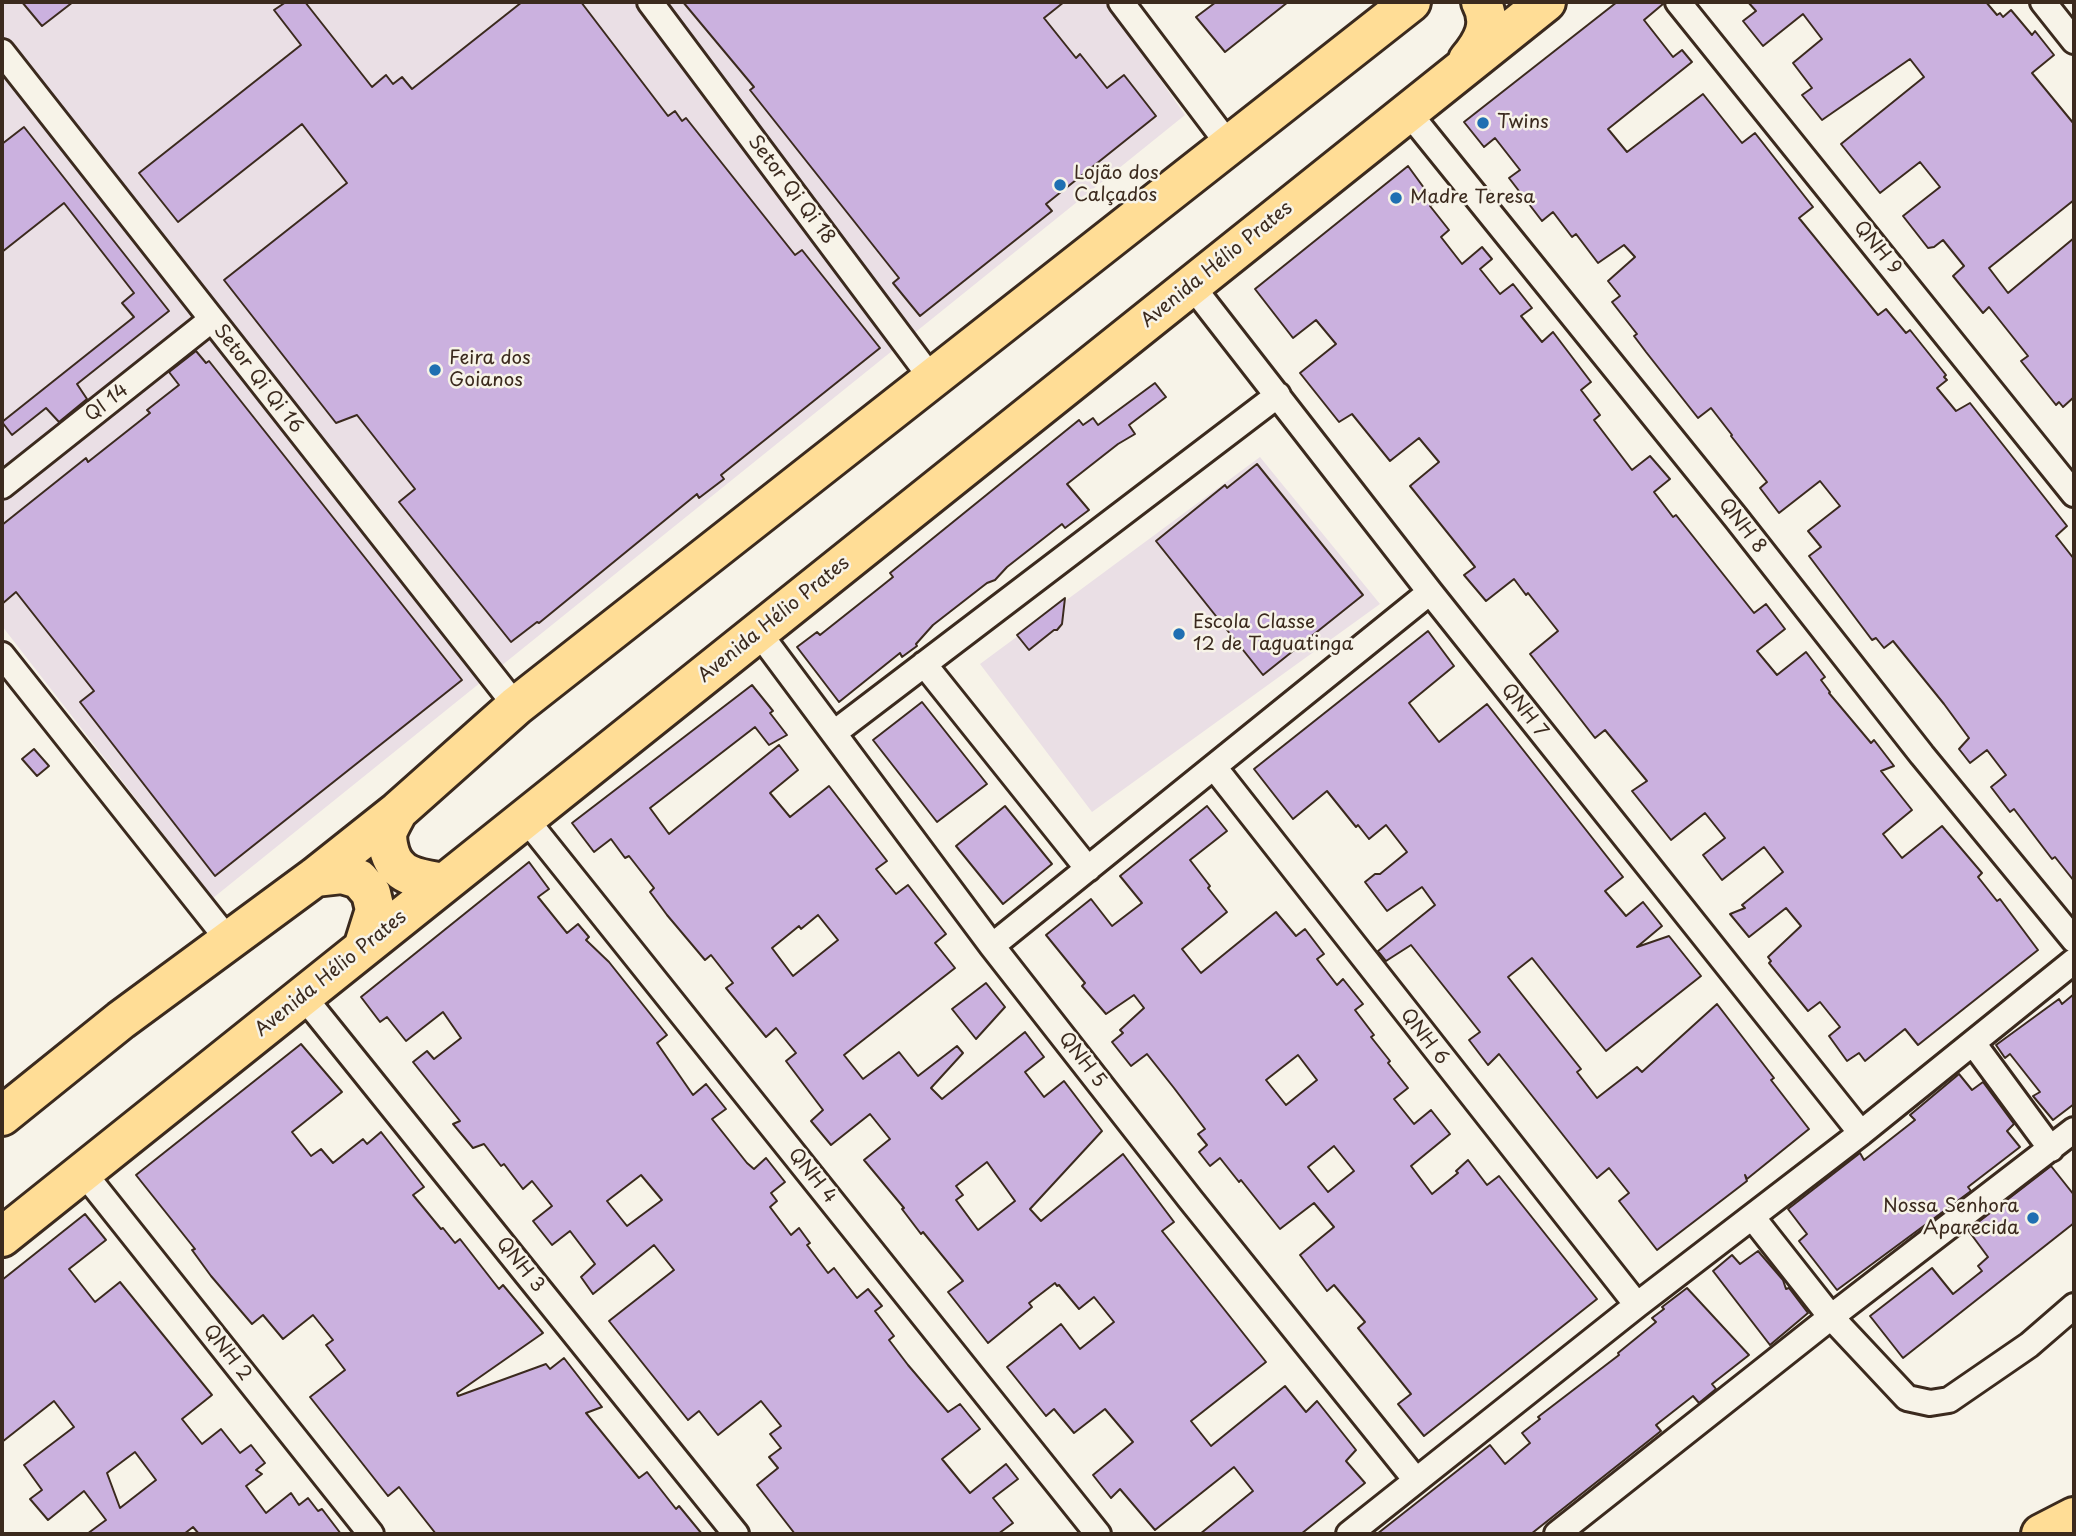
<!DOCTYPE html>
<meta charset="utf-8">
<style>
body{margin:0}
#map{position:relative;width:2076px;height:1536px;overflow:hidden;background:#f7f3e8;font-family:"Playpen Sans",sans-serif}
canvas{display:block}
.frame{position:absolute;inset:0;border:4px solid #3b2a1e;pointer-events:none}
</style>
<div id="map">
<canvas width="2076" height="1536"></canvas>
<div class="frame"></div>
</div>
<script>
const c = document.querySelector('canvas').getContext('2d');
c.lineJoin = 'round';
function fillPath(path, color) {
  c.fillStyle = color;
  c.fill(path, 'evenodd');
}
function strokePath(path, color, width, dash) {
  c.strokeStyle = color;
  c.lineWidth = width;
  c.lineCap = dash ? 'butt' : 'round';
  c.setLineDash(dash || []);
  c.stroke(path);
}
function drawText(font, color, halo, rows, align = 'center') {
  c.font = font + ' "Playpen Sans",sans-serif';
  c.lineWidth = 5;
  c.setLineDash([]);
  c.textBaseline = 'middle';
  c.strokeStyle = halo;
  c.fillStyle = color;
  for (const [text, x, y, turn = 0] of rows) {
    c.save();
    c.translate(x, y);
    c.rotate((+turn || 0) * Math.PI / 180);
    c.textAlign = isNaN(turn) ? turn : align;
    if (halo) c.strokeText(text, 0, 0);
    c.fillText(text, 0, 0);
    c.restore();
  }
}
const built = new Path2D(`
 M 2,2 L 1106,2 L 1185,115 L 213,898 L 2,626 Z
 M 1260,457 L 1380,604 L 1092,812 L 980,664 Z`);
const building = new Path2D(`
 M 22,2 L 73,2 L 42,26 Z
 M 286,2 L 305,2 L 372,87 L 386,75 L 393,84 L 402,77 L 412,89 L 522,2 L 581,2 L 668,116 L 675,111 L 682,121 L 686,118 L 795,255 L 802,250 L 880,348 L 721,475 L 724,479 L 699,498 L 697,494 L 539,623 L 537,622 L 511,642 L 399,502 L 415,489 L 357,415 L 336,423 L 224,280 L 347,183 L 302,124 L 178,222 L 139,173 L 301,45 L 274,10 Z
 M 683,2 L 1064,2 L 1044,18 L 1076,58 L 1080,54 L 1107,88 L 1124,75 L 1156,116 L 1046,204 L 1052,211 L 920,316 L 893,283 L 899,278 L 750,90 L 754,87 Z
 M 1216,2 L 1288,2 L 1225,52 L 1196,17 Z
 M 1617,2 L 1663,2 L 1663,4 L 1644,20 L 1673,57 L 1682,50 L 1692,62 L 1608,129 L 1627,152 L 1703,94 L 1742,143 L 1755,133 L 1813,207 L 1799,218 L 1878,315 L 1886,309 L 1906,333 L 1910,330 L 1946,375 L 1944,377 L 1947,380 L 1937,388 L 1956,411 L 1970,403 L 2067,526 L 2056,536 L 2074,559 L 2074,881 L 2055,857 L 2052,859 L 2014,809 L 2010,812 L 1991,787 L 2006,775 L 1987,750 L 1970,763 L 1959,749 L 1969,738 L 1944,704 L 1893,641 L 1884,648 L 1876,638 L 1872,640 L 1809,556 L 1821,547 L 1808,531 L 1840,506 L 1820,481 L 1779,513 L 1760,488 L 1767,482 L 1731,436 L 1732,435 L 1711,408 L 1698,418 L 1646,352 L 1634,336 L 1637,334 L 1612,302 L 1620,296 L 1608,281 L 1635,257 L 1624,245 L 1598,263 L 1576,234 L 1572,237 L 1553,212 L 1542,221 L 1509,178 L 1520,170 L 1495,138 L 1484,147 L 1464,122 Z
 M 1748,2 L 1986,2 L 1997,15 L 2000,13 L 2003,17 L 2011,10 L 2032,35 L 2035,31 L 2054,55 L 2032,73 L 2074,124 L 2074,200 L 1989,268 L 2008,293 L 2074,238 L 2074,397 L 2063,407 L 2059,402 L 2056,405 L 2021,361 L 2028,356 L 1989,307 L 1983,313 L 1953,276 L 1964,266 L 1943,240 L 1934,247 L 1928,248 L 1903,216 L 1940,187 L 1920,162 L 1880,193 L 1841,144 L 1924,77 L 1910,59 L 1822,120 L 1802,95 L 1812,88 L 1793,63 L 1822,39 L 1803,14 L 1763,46 L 1743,21 L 1756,11 Z
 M 24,127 L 169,311 L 77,384 L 87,399 L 59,422 L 46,408 L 12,435 L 2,422 L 134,317 L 122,303 L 134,293 L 64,203 L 2,252 L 2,144 Z
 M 1408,166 L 1435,203 L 1430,206 L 1449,230 L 1441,237 L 1462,264 L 1482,247 L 1492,259 L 1480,269 L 1500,294 L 1513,284 L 1532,308 L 1521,316 L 1542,342 L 1553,332 L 1591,382 L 1581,390 L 1600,415 L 1594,420 L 1632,470 L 1650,456 L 1670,479 L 1654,492 L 1673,517 L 1676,515 L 1754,613 L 1766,604 L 1785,629 L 1757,651 L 1777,675 L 1806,652 L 1825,677 L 1821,680 L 1830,692 L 1829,693 L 1871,743 L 1874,740 L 1894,766 L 1881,771 L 1912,810 L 1883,834 L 1902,858 L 1942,826 L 1982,873 L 1978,877 L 1997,901 L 2000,899 L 2038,950 L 1918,1045 L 1905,1029 L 1865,1061 L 1859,1053 L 1847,1061 L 1829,1036 L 1840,1027 L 1820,1002 L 1808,1011 L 1769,963 L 1771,961 L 1768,957 L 1801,926 L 1786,908 L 1749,937 L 1730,914 L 1745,908 L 1742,905 L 1783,872 L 1764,847 L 1722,880 L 1703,855 L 1725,838 L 1705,813 L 1671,840 L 1632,791 L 1647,781 L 1605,730 L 1595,738 L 1530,654 L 1558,631 L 1528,593 L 1526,595 L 1514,579 L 1486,601 L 1464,575 L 1475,567 L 1410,486 L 1439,462 L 1419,438 L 1390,461 L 1352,414 L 1339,422 L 1300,373 L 1336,344 L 1316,320 L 1293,338 L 1255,289 Z
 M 196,351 L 206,363 L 209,361 L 462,680 L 215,876 L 80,702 L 94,691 L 16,592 L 2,604 L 2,525 L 86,458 L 88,462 L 150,413 L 147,410 L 179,385 L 169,372 Z
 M 1155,383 L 1166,397 L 1129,425 L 1135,434 L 1118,444 L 1067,484 L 1089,510 L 1065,528 L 1062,524 L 1007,567 L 995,580 L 987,583 L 933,625 L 916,644 L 917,646 L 902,657 L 900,653 L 839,702 L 797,647 L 817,632 L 820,635 L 873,593 L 893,577 L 890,573 L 1079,420 L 1083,425 L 1093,418 L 1098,425 Z
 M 1257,464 L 1363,595 L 1263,675 L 1156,541 L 1225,485 L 1227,488 Z
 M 1065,598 L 1062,624 L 1057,630 L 1054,630 L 1029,650 L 1017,635 Z
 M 1428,631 L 1454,666 L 1409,703 L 1439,742 L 1487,704 L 1623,877 L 1605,891 L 1626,916 L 1643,902 L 1662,926 L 1637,947 L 1669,936 L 1701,976 L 1606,1051 L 1532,958 L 1508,977 L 1581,1069 L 1577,1072 L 1597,1098 L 1637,1067 L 1642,1072 L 1717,1004 L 1774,1078 L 1771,1080 L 1809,1129 L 1747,1179 L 1745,1175 L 1747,1181 L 1657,1250 L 1619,1201 L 1629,1193 L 1609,1168 L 1597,1178 L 1499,1054 L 1488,1065 L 1469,1040 L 1480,1032 L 1411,945 L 1386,961 L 1378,951 L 1435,905 L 1422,887 L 1387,911 L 1365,882 L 1375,874 L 1380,874 L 1407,852 L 1386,825 L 1369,839 L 1358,825 L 1356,827 L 1327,791 L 1293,819 L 1254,769 Z
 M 752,685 L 773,711 L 770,713 L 787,735 L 769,745 L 755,727 L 650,808 L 669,834 L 779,745 L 798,770 L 770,793 L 790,817 L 829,786 L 887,861 L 876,869 L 896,894 L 908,885 L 946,934 L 935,943 L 955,968 L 844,1055 L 863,1079 L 899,1052 L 918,1076 L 957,1046 L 963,1053 L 931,1088 L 942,1099 L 1025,1032 L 1044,1057 L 1025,1072 L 1044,1097 L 1064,1081 L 1102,1131 L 1030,1209 L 1041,1221 L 1123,1154 L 1174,1222 L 1162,1231 L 1266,1362 L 1191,1421 L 1211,1446 L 1285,1386 L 1306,1412 L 1317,1401 L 1356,1450 L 1346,1461 L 1365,1483 L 1301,1534 L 1200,1534 L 1253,1491 L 1234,1467 L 1155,1530 L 1120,1489 L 1111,1498 L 1093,1475 L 1133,1442 L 1105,1409 L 1074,1433 L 1054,1409 L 1046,1416 L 1007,1367 L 1061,1324 L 1080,1349 L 1114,1322 L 1094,1297 L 1079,1309 L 1059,1285 L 1057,1286 L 1055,1283 L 1029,1303 L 1032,1307 L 988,1343 L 948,1292 L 963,1281 L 923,1232 L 921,1234 L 902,1209 L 904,1208 L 864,1160 L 890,1139 L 870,1114 L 831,1145 L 811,1121 L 823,1110 L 786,1061 L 796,1053 L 776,1028 L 766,1037 L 726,988 L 733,983 L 711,955 L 705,960 L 667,915 L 650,892 L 654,888 L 629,856 L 625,858 L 611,839 L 594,852 L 572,823 ZM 818,915 L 838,940 L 793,976 L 772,948 L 799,926 L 801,929 ZM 987,1162 L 1015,1201 L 978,1230 L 956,1200 L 963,1195 L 956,1186 Z
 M 922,702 L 987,784 L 937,822 L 873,740 Z
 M 34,749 L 49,766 L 37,776 L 22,759 Z
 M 1005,806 L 1052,864 L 1003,904 L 956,846 Z
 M 1207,806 L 1227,831 L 1190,860 L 1210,886 L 1208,888 L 1227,912 L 1182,949 L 1201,973 L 1276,912 L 1296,936 L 1305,929 L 1324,954 L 1317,959 L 1337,985 L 1343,979 L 1363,1004 L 1355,1010 L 1374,1035 L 1371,1037 L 1390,1061 L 1388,1063 L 1408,1088 L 1394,1099 L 1414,1124 L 1431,1110 L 1450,1134 L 1411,1166 L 1432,1194 L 1458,1173 L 1456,1171 L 1468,1160 L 1487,1185 L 1499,1176 L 1597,1299 L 1424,1436 L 1398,1404 L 1411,1394 L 1358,1328 L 1365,1322 L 1334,1285 L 1327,1291 L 1300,1255 L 1334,1227 L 1314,1203 L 1280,1229 L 1241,1180 L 1239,1182 L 1220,1158 L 1210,1166 L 1199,1152 L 1207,1145 L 1198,1134 L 1205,1129 L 1174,1088 L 1147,1054 L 1131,1066 L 1112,1042 L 1123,1033 L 1120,1030 L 1144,1008 L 1134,995 L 1106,1014 L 1082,986 L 1085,983 L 1046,935 L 1091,899 L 1112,926 L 1142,903 L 1120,876 ZM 1298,1055 L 1317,1080 L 1286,1105 L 1266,1080 ZM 1334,1146 L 1354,1171 L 1328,1192 L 1308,1167 Z
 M 529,862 L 549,889 L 538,897 L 567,933 L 578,924 L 589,937 L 586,940 L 609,962 L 667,1035 L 657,1043 L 693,1095 L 706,1084 L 726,1109 L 712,1119 L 747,1163 L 754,1169 L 766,1158 L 785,1182 L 771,1193 L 777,1201 L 770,1207 L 791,1235 L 799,1228 L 810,1243 L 807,1245 L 828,1273 L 834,1268 L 857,1298 L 868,1289 L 882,1306 L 875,1311 L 894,1336 L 889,1340 L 908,1365 L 948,1412 L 960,1404 L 980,1429 L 942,1459 L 970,1493 L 1006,1464 L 1018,1479 L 993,1498 L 1013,1523 L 998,1534 L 795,1534 L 757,1485 L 778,1468 L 769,1457 L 781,1448 L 770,1434 L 781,1426 L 761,1401 L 718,1435 L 699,1411 L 688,1420 L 609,1321 L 674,1270 L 654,1245 L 593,1294 L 581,1277 L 595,1264 L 570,1231 L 552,1245 L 533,1221 L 552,1206 L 532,1181 L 523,1189 L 504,1164 L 501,1166 L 484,1144 L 473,1148 L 453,1124 L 460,1121 L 413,1062 L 427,1051 L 434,1059 L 461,1038 L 443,1012 L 406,1041 L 387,1017 L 380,1022 L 361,997 ZM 641,1175 L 662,1200 L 627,1226 L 607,1201 Z
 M 986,983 L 1005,1007 L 976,1039 L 952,1009 Z
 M 2074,994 L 2074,1104 L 2053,1120 L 2033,1096 L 2040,1092 L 2010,1054 L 2005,1058 L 1996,1045 L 2059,999 L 2062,1004 Z
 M 301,1044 L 342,1092 L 292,1132 L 311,1156 L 321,1149 L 333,1163 L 363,1139 L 367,1144 L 381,1132 L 424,1187 L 413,1195 L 441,1229 L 443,1228 L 455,1243 L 460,1239 L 499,1289 L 503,1285 L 543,1333 L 457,1393 L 458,1396 L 546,1364 L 550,1369 L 564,1358 L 602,1407 L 586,1413 L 639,1478 L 647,1472 L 676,1509 L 679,1506 L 702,1534 L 436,1534 L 399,1487 L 388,1496 L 310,1397 L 345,1370 L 326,1345 L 333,1340 L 313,1315 L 283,1339 L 263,1315 L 252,1324 L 211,1276 L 192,1250 L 195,1249 L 136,1175 Z
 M 1959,1074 L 1972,1090 L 1983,1082 L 2014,1124 L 2007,1131 L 2020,1147 L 1968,1187 L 1971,1191 L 1837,1290 L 1799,1241 L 1807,1234 L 1788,1209 L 1860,1153 L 1864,1160 L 1915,1120 L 1910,1115 Z
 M 2051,1166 L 2074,1195 L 2074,1223 L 1903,1358 L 1870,1316 L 1932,1268 L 1953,1294 L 1982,1271 L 1978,1266 L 1988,1257 L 1968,1230 Z
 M 85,1214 L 106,1240 L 69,1269 L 95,1302 L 120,1282 L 212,1395 L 182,1419 L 202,1444 L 221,1429 L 240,1453 L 251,1445 L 265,1463 L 256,1470 L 262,1474 L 246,1486 L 266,1513 L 291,1493 L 299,1505 L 308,1498 L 318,1511 L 322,1509 L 341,1534 L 199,1534 L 193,1527 L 184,1534 L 87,1534 L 106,1520 L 84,1491 L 48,1520 L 30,1499 L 42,1490 L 24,1465 L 74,1427 L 54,1401 L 2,1442 L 2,1280 ZM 135,1452 L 156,1480 L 120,1508 L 107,1473 Z
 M 1758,1251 L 1783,1280 L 1786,1289 L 1789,1288 L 1808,1313 L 1770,1345 L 1713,1271 L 1732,1255 L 1740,1264 Z
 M 1687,1288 L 1749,1355 L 1712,1384 L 1716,1389 L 1699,1403 L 1693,1396 L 1656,1425 L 1661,1431 L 1531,1534 L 1377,1534 L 1490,1445 L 1505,1464 L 1530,1443 L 1522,1433 L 1540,1419 L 1538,1417 L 1619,1355 L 1618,1353 L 1656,1322 L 1652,1318 L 1664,1309 L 1662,1307 Z`);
const street = new Path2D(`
 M 650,2 L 932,379
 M 1121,2 L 1229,145
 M 1678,2 L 2074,494
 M 2043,2 L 2074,41
 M 2,52 L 516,706
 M 1408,112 L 1736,518 L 1922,755 L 2074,940
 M 1192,286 L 1430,592 L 1861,1133
 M 2,486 L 211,320
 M 759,633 L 992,946 L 1190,1199 L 1415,1479
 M 2,655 L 229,941
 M 924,664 L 1088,869
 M 834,733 L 1278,395
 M 1214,767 L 1637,1305
 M 525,818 L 1098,1534
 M 992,946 L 1430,592
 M 303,996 L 736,1534
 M 1973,1043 L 2051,1149
 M 83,1172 L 371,1534
 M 1753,1218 L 1831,1317 L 1907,1398 L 1930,1403 L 1949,1400 L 2029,1345 L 2074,1306
 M 1349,1534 L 1637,1305 L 1861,1133 L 2074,961
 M 1557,1534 L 1831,1317 L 2074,1130`);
const primary = new Path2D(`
 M 1468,60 C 1483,42 1493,24 1481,2
 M 398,811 C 395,817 390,825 388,831 C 386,839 388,846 390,853 C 398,878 422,879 444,883
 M 315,877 L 342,874 L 359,879 L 371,893 L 375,910 L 363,948
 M 2,1116 L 121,1020 L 315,877 L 398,811 L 516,706 L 1411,2
 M 2,1237 L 1546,2`);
const highway = new Path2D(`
 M 2041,1534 L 2074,1517`);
const markers = [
 [1483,123,7,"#1f6fb2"],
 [1060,185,7,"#1f6fb2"],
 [1396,198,7,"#1f6fb2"],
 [435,370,7,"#1f6fb2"],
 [1179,634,7,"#1f6fb2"],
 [2033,1218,7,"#1f6fb2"]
];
const poiNames = [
 ["Twins",1497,123],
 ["Lojão dos",1074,174],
 ["Calçados",1074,196],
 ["Madre Teresa",1410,198],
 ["Feira dos",449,359],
 ["Goianos",449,381],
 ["Escola Classe",1193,623],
 ["12 de Taguatinga",1193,645],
 ["Nossa Senhora",2019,1207,"right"],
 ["Aparecida",2019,1229,"right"]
];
const streetNames = [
 ["Setor Qi Qi 18",791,190,53],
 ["QNH 9",1877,248,51],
 ["Avenida Hélio Prates",1217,265,-39],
 ["Setor Qi Qi 16",258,379,52],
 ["QI 14",107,403,-38],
 ["QNH 8",1742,526,52],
 ["Avenida Hélio Prates",774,620,-39],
 ["QNH 7",1524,711,52],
 ["Avenida Hélio Prates",331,974,-39],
 ["QNH 6",1424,1037,52],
 ["QNH 5",1082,1060,52],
 ["QNH 4",812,1176,51],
 ["QNH 3",520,1265,51],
 ["QNH 2",227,1353,52]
];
fillPath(built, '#eadfe5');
fillPath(building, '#cbb1df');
strokePath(building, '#3b2a1e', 2);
strokePath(street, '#3b2a1e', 30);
strokePath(primary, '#3b2a1e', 44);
strokePath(highway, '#3b2a1e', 44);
strokePath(street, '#f7f3e8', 24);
strokePath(primary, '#ffdd96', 38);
strokePath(highway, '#ffdd96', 38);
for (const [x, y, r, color] of markers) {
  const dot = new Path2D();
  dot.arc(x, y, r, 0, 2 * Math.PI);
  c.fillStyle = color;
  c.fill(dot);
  strokePath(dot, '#f7f3e8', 2.5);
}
drawText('19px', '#3b2a1e', '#f7f3e8', poiNames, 'left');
drawText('19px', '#3b2a1e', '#f7f3e8', streetNames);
</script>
